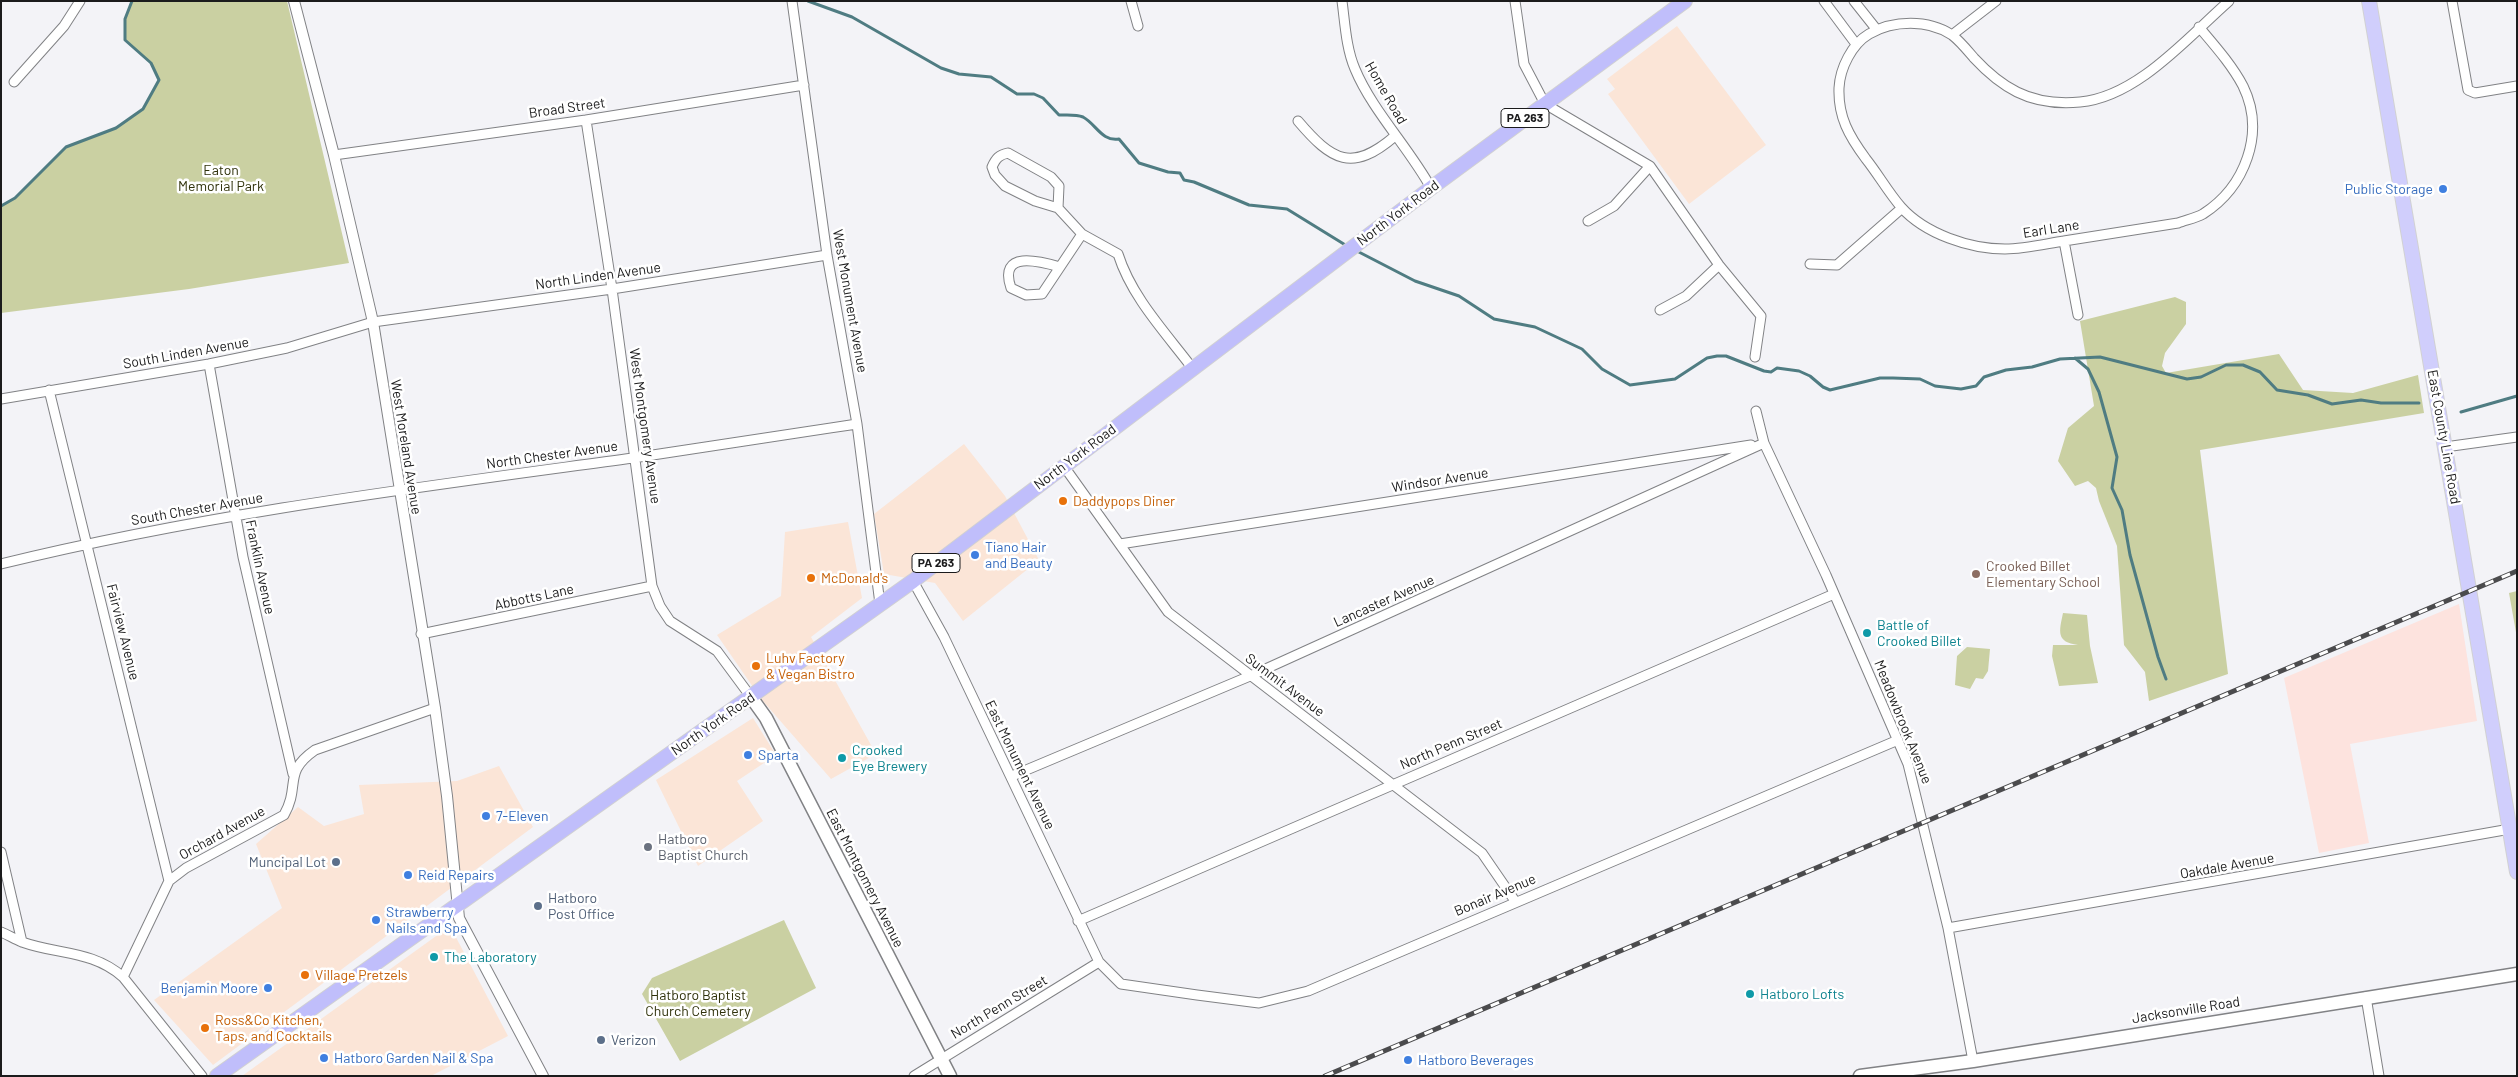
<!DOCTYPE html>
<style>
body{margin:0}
#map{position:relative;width:2518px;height:1077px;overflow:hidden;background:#f3f3f7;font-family:Barlow,sans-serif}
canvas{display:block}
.frame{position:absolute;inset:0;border:2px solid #1b1b1c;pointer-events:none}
</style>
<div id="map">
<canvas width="2518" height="1077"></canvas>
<div class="frame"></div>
</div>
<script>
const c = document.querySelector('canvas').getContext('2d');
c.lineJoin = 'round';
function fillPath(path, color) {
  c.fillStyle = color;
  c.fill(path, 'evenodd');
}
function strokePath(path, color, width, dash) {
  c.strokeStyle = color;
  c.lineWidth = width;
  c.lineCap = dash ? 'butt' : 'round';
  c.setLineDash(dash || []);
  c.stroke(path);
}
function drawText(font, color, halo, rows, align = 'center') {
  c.font = font + ' Barlow,sans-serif';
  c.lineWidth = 5;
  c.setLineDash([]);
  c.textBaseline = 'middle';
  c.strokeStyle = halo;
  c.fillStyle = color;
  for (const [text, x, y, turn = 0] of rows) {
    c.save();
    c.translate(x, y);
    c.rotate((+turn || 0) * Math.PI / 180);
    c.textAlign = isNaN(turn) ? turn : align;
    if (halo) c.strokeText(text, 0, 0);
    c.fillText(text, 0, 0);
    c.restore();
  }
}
const commercial = new Path2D(`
 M 1677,26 L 1766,145 L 1689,204 L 1608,94 L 1615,89 L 1607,79 Z
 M 964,444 L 1005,496 L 1039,560 L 963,621 L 935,583 L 884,574 L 874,514 Z
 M 848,522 L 862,598 L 811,637 L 876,754 L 831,779 L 762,700 L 717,635 L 781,596 L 785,532 Z
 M 753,718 L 776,755 L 737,781 L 763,821 L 698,866 L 656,780 Z
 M 499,766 L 533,827 L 213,1065 L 154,1000 L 282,908 L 256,844 L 298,807 L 324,826 L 364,814 L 359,785 L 457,781 Z
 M 450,926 L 508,1036 L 431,1076 L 242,1076 Z`);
const industrial = new Path2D(`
 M 2459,604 L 2477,721 L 2350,744 L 2369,843 L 2319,853 L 2284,678 Z`);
const green = new Path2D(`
 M 132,1 L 287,1 L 349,263 L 189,289 L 1,313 L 1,206 L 15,198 L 66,147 L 116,128 L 143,109 L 159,80 L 151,63 L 125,40 L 125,19 Z
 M 2175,297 L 2186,302 L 2186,324 L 2165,353 L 2162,366 L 2166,373 L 2279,354 L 2303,390 L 2353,393 L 2418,375 L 2424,413 L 2200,450 L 2228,674 L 2149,701 L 2145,672 L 2124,645 L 2117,546 L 2099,501 L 2096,488 L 2088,481 L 2075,486 L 2058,461 L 2068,428 L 2094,406 L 2080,321 Z
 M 2517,591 L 2517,638 L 2509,593 Z
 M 2063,613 L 2087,615 L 2090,646 L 2098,683 L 2059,686 L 2052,656 L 2053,645 L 2078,645 C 2056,642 2059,632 2063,613 Z
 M 1967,647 L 1990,649 L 1988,671 L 1983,679 L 1976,678 L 1970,689 L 1955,685 L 1957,656 Z
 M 784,920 L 816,988 L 680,1061 L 642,994 L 652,978 Z`);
const stream = new Path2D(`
 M 808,1 L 852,17 L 941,68 L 959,74 L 991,77 L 1017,94 L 1034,94 L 1043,98 L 1059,115 C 1067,115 1076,114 1083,117 C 1096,124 1102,142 1119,139 L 1139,163 L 1168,172 L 1180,173 L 1184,180 L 1194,182 L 1249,205 L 1287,209 L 1347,246
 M 1,206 L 15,198 L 66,147 L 116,128 L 143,109 L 159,80 L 151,63 L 125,40 L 125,19 L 132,1
 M 1355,250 L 1415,281 L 1459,296 L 1494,319 L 1535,327 L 1582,349 L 1602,369 L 1630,385 L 1675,379 L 1707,358 L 1717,356 L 1726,356 L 1764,371 L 1771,372 L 1777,368 L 1799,371 L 1810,376 L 1823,387 L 1830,390 L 1880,378 L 1893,378 L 1920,379 L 1935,386 L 1961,389 L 1976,386 L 1984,377 L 2006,370 L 2032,367 L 2060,359 L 2100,357 L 2187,379 L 2201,377 L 2226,365 L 2243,365 L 2260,372 L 2277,390 L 2308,395 L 2332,404 L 2361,400 L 2381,403 L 2419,403
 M 2075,358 L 2088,369 L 2099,392 L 2117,457 L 2112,488 L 2122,510 L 2130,555 L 2158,657 L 2166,679
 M 2461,412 L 2517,396`);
const minor = new Path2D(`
 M 792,1 L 827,255 L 857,424 L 880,604
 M 1131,1 L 1138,26
 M 1342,1 C 1345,23 1346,48 1355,69 C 1372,110 1409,148 1431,188
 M 1515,1 L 1524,64 L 1545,104 L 1650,166 L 1719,265 L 1761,316 L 1755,357
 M 1824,1 L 1856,44
 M 1854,1 L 1877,30
 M 2452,1 L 2468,90 L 2475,93 L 2517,86
 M 2199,27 C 2215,46 2232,65 2243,86 C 2266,133 2245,187 2203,214 C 2196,218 2186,220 2178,223 C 2140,229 2102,235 2064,241 C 2045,244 2025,249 2005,249 C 1970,249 1925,234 1901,207 C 1888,192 1878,174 1866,159 C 1849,136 1838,117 1839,88 C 1840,68 1852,44 1869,34 C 1893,20 1928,19 1952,35 C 1960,41 1968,51 1974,58 C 1987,72 2001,84 2017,92 C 2037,102 2058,104 2080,102 C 2137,97 2187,38 2229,1
 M 1952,35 L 1996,1
 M 14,82 L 64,26 L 80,1
 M 586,120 L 612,289 L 652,586 L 660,606 L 670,621 L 717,651 L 751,697
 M 1298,121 C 1332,161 1352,173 1395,136
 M 334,155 L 586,120 L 804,85
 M 1058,208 L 1059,186 L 1051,177 L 1008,153 C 999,155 996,158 992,167 L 995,175 L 1005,186 L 1035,201 L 1058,208 L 1082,234 L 1118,254 C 1132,298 1166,333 1193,369
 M 1588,221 L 1614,206 L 1650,166
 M 2064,241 L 2078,315
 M 1810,264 L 1837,265 L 1902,208
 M 1060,267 C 1039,261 998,250 1011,288 L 1026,295 L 1042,294 L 1082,234
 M 1660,310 L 1686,296 L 1719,265
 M 209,364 L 243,557 L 293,774
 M 49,390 L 169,881
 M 1,399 L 209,364 L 287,348 L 373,322 L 612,289 L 827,255
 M 1756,411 L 1764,443 L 1826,575 L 1908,764 L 1948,928 L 1973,1061
 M 2445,447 L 2517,437
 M 1063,465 L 1168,612 L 1482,853 L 1515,901
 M 1120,544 L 1751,445
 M 1,564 C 209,513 421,487 633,458 C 707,447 782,435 857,424
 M 913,581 L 944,637 L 1099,962 L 1121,984 L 1197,995 L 1259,1003 L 1308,991 L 1898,740
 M 421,634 L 652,586
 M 1012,776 L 1250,676 L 1764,443
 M 1,852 L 22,942
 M 1078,921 L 1834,594
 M 1948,928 L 2510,829
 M 1,932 C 8,935 15,939 22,942 C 58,955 92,950 123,977 L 202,1076
 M 123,977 L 169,881 L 186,868 L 284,815 C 301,785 282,773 315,750 L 435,708
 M 2366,997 L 2379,1076
 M 914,1076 L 1099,962`);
const tertiary = new Path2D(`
 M 294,1 L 334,155 L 373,322 L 435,708 L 447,796 L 459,918 L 543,1076`);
const secondary = new Path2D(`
 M 751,697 L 766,718 L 950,1076
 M 1860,1076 L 1973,1061 L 2517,974`);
const primary = new Path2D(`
 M 2369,1 L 2517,872`);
const trunk = new Path2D(`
 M 217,1076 L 913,581 L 1431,188 L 1685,1`);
const rail = new Path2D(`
 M 1325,1076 L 2517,571`);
const markers = [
 [2443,189,5,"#3f7fe0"],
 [1063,501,5,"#e8710a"],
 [975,555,5,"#3f7fe0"],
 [1976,574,5,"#8d6e63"],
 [811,578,5,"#e8710a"],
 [1867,633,5,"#0f9aa8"],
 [756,666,5,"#e8710a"],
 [748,755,5,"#3f7fe0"],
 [842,758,5,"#0f9aa8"],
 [486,816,5,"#3f7fe0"],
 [648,847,5,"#6b7280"],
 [336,862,5,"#5c6f8a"],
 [408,875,5,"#3f7fe0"],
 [538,906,5,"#5c6f8a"],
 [376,920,5,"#3f7fe0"],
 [434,957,5,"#0f9aa8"],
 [305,975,5,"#e8710a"],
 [268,988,5,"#3f7fe0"],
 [1750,994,5,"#0f9aa8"],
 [205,1028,5,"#e8710a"],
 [601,1040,5,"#5c6f8a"],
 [324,1058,5,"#3f7fe0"],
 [1408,1060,5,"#3f7fe0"]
];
const shields = [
 [1525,118,48],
 [936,563,48]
];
const shieldNames = [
 ["PA 263",1525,118],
 ["PA 263",936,563]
];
const streetNames = [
 ["Home Road",1386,93,60],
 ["Broad Street",567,108,-8],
 ["North York Road",1398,213,-37],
 ["Earl Lane",2051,229,-9],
 ["North Linden Avenue",598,276,-8],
 ["West Monument Avenue",850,301,80],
 ["South Linden Avenue",186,353,-10],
 ["West Montgomery Avenue",645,426,82],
 ["East County Line Road",2444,437,80],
 ["West Moreland Avenue",406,447,81],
 ["North Chester Avenue",552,455,-8],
 ["North York Road",1075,457,-37],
 ["Windsor Avenue",1440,480,-9],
 ["South Chester Avenue",197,509,-10],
 ["Franklin Avenue",260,567,78],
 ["Abbotts Lane",534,597,-12],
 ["Lancaster Avenue",1384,601,-24],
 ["Fairview Avenue",123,632,76],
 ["Summit Avenue",1285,685,37],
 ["Meadowbrook Avenue",1903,722,68],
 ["North York Road",713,724,-35],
 ["North Penn Street",1451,744,-23],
 ["East Monument Avenue",1020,765,64],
 ["Orchard Avenue",222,833,-29],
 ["Oakdale Avenue",2227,866,-10],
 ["East Montgomery Avenue",865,878,63],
 ["Bonair Avenue",1495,895,-23],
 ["North Penn Street",999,1007,-31],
 ["Jacksonville Road",2186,1010,-9]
];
const parkNames = [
 ["Eaton",221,170],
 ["Memorial Park",221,186],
 ["Hatboro Baptist",698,995],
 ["Church Cemetery",698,1011]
];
const shopNames = [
 ["Public Storage",2433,189,"right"],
 ["Tiano Hair",985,547],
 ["and Beauty",985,563],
 ["Sparta",758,755],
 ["7-Eleven",496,816],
 ["Reid Repairs",418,875],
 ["Strawberry",386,912],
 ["Nails and Spa",386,928],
 ["Benjamin Moore",258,988,"right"],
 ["Hatboro Garden Nail & Spa",334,1058],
 ["Hatboro Beverages",1418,1060]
];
const foodNames = [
 ["Daddypops Diner",1073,501],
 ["McDonald's",821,578],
 ["Luhv Factory",766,658],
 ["& Vegan Bistro",766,674],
 ["Village Pretzels",315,975],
 ["Ross&Co Kitchen,",215,1020],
 ["Taps, and Cocktails",215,1036]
];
const educationNames = [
 ["Crooked Billet",1986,566],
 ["Elementary School",1986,582]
];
const cultureNames = [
 ["Battle of",1877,625],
 ["Crooked Billet",1877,641],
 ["Crooked",852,750],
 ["Eye Brewery",852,766],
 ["The Laboratory",444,957],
 ["Hatboro Lofts",1760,994]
];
const worshipNames = [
 ["Hatboro",658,839],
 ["Baptist Church",658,855]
];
const serviceNames = [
 ["Muncipal Lot",326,862,"right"],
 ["Hatboro",548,898],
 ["Post Office",548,914],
 ["Verizon",611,1040]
];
fillPath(commercial, '#fbe5d7');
fillPath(industrial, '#fde3de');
fillPath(green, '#cad0a2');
strokePath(stream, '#4f7c82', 3);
strokePath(minor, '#818285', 11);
strokePath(tertiary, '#818285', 12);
strokePath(secondary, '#818285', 15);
strokePath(primary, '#d1d1d2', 16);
strokePath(trunk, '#d1d1d2', 16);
strokePath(minor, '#fff', 9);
strokePath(tertiary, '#fff', 10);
strokePath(secondary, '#fff', 12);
strokePath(primary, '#d0cefc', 14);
strokePath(trunk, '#c0befb', 14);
strokePath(rail, '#4b4b4d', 5);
strokePath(rail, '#fff', 3, [9]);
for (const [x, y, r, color] of markers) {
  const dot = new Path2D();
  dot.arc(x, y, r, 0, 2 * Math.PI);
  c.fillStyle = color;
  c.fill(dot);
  strokePath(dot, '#fff', 2);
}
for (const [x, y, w] of shields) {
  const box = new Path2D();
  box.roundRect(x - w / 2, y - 9.5, w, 19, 4);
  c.fillStyle = '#fff';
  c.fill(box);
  strokePath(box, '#1b1b1c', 1);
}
drawText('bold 12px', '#1b1b1c', null, shieldNames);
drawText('14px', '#1b1b1c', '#fff', streetNames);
drawText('14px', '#2f310a', '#fff', parkNames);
drawText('14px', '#366cbe', '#fff', shopNames, 'left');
drawText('14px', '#c56008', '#fff', foodNames, 'left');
drawText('14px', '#785e54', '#fff', educationNames, 'left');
drawText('14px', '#0d838f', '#fff', cultureNames, 'left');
drawText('14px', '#5b616d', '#fff', worshipNames, 'left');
drawText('14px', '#4e5e75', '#fff', serviceNames, 'left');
</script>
